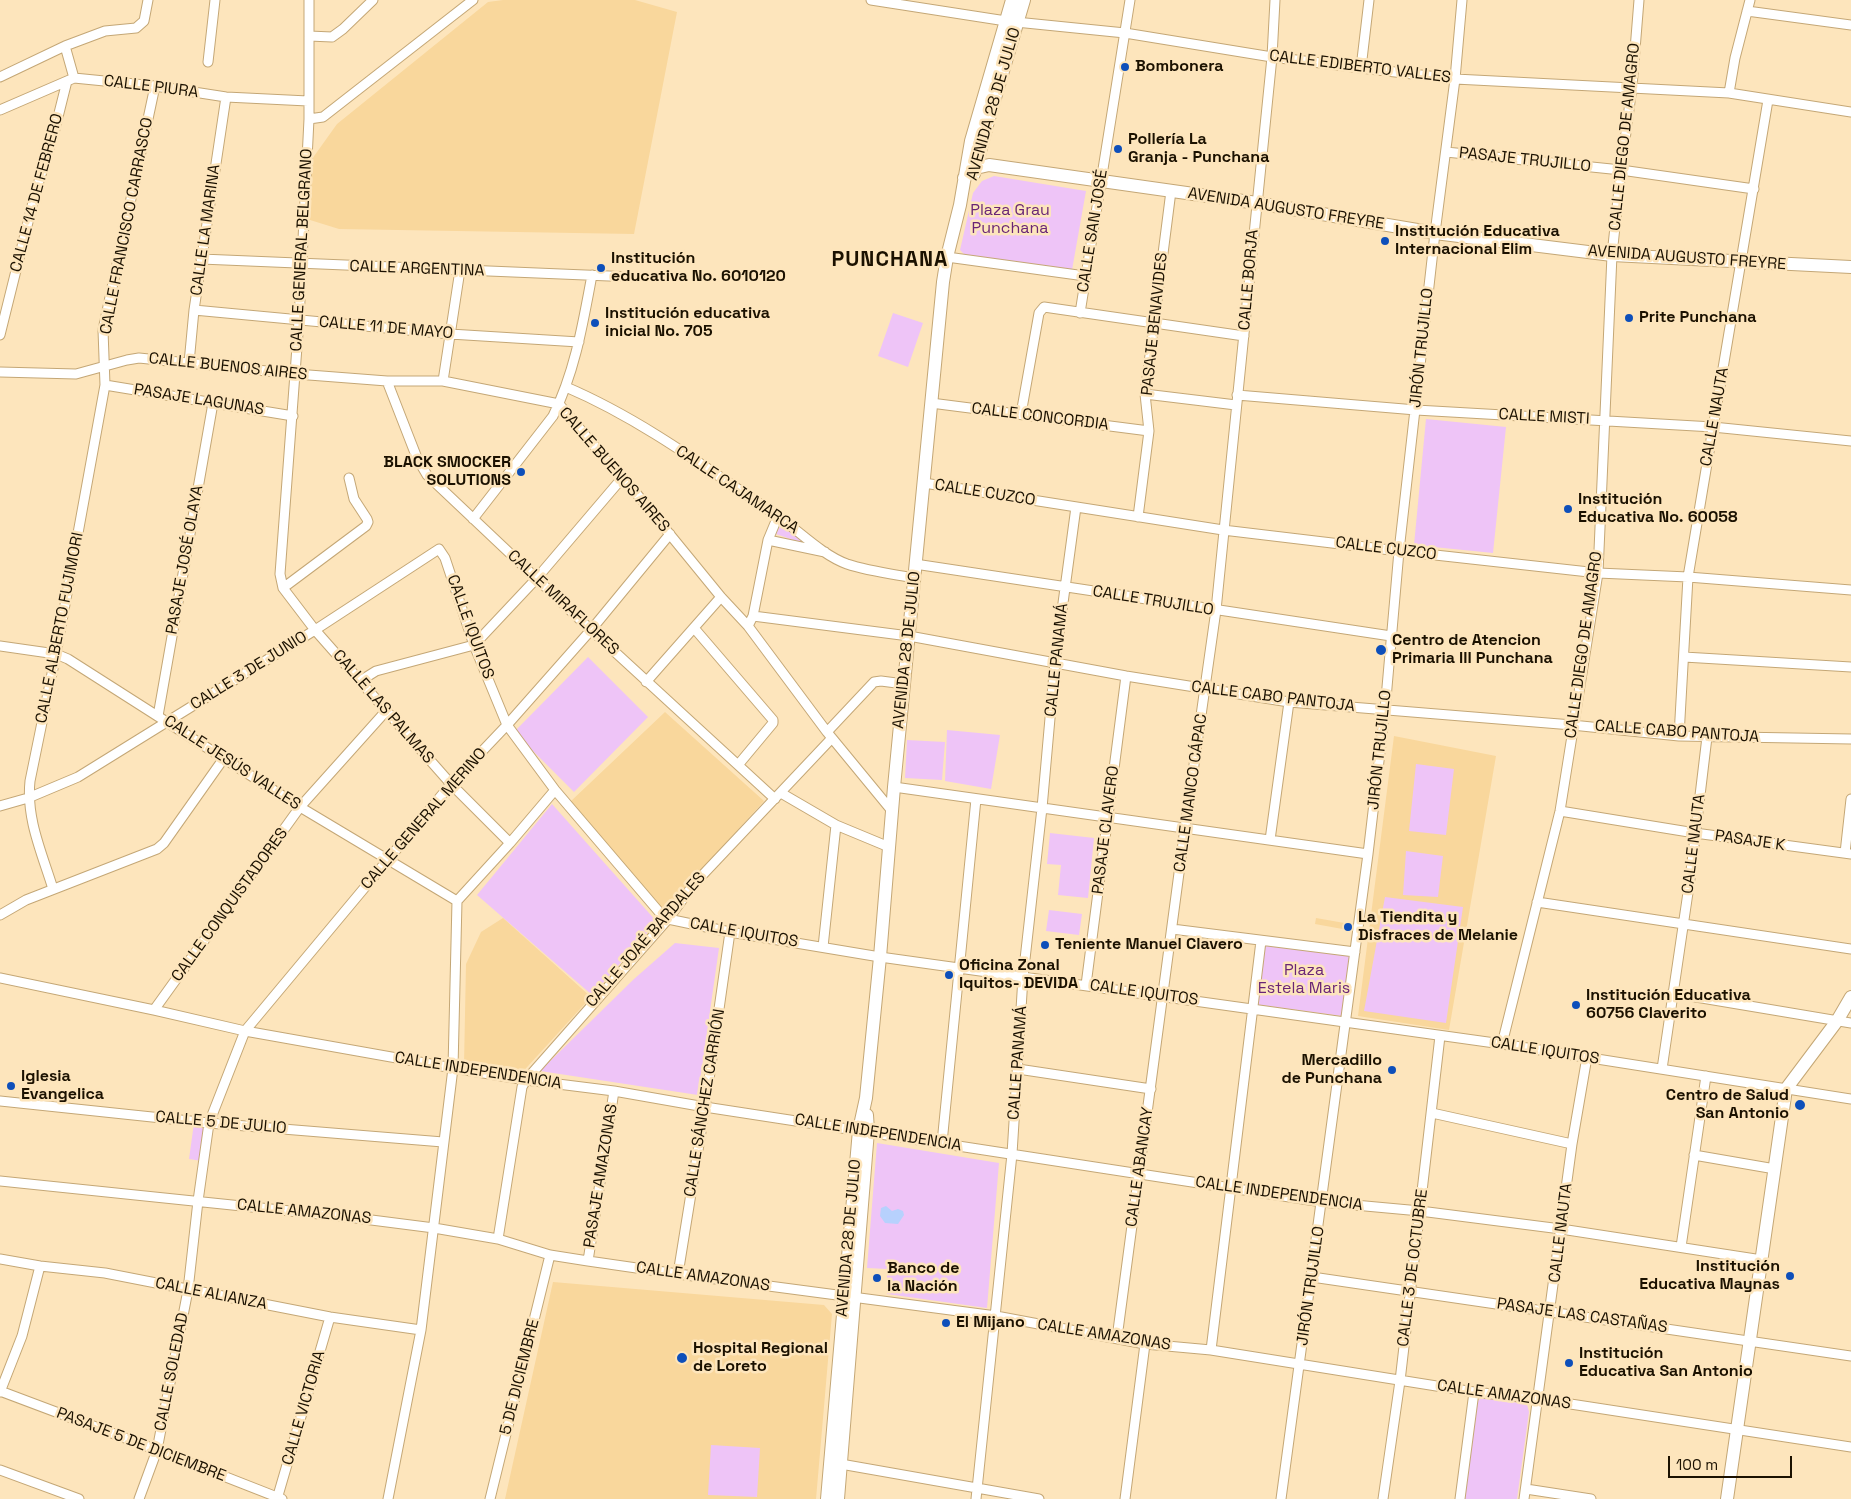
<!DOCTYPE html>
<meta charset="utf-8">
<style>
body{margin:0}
#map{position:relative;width:1851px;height:1499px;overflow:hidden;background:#fde5bc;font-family:"Space Grotesk",sans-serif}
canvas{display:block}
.scale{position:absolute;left:1668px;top:1456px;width:124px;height:22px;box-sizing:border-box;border:2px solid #1b1100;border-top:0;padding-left:6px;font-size:15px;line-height:18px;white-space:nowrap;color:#1b1100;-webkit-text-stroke:4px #fde5bc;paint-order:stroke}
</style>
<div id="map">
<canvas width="1851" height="1499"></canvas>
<div class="scale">100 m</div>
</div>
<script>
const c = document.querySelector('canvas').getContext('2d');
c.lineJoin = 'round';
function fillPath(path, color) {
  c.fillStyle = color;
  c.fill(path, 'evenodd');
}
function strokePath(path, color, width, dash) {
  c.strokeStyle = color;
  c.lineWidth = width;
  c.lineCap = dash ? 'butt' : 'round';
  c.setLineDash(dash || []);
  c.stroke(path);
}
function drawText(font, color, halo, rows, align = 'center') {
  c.font = font + ' "Space Grotesk",sans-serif';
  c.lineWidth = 5;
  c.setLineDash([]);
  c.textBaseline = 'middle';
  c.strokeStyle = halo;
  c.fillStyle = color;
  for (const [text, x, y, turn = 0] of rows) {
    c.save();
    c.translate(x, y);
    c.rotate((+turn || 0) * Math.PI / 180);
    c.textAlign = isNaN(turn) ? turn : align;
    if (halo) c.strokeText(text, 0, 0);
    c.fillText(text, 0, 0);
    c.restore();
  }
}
const built = new Path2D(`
 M 503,0 L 635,0 L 677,12 L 634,234 L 339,229 L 310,220 L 312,159 L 337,124 L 488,2 Z
 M 665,712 L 764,801 L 664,911 L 658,908 L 570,802 Z
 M 1394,736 L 1496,756 L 1449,1030 L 1358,1016 Z
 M 503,918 L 591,997 L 518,1077 L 464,1065 L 466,964 L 481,932 Z
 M 1316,918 L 1350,924 L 1348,930 L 1315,924 Z
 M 553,1282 L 824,1305 L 832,1314 L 816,1499 L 505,1499 Z`);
const green = new Path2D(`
 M 994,176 L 1086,191 L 1072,270 L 965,255 L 960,250 L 973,193 L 982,181 Z
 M 893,313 L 923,323 L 908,367 L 878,356 Z
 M 1426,419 L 1506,427 L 1493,553 L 1414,545 Z
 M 781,524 L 808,545 L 776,534 Z
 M 588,657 L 648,717 L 574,792 L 514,732 Z
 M 947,730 L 1000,735 L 991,789 L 945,781 Z
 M 907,740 L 945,742 L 942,780 L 905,778 Z
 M 1416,764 L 1454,769 L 1446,835 L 1409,831 Z
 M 552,804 L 657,922 L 592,995 L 477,895 Z
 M 1050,833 L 1094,838 L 1088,898 L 1058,895 L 1061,865 L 1047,864 Z
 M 1406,851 L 1443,856 L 1438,897 L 1403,895 Z
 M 1385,897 L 1463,907 L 1446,1023 L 1364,1011 Z
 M 1049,910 L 1082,914 L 1079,935 L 1046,931 Z
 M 675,943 L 719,948 L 698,1095 L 540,1071 L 634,979 Z
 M 1258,943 L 1350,956 L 1342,1016 L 1254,1004 Z
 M 194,1123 L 208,1125 L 202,1161 L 189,1159 Z
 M 877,1143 L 999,1163 L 987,1308 L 887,1294 L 887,1269 L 867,1268 Z
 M 1481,1398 L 1527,1404 L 1529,1412 L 1517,1499 L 1463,1499 L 1476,1403 Z
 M 711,1445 L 760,1448 L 757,1497 L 708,1495 Z`);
const water = new Path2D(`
 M 886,1206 L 892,1211 L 898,1209 L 903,1211 L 904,1215 L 898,1224 L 885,1223 L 880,1216 L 881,1208 Z`);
const street = new Path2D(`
 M 309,0 L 309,119 L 299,320 L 280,574 L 283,588 L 315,630 L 451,784 L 510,843
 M 871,0 L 1006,21 L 1125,33 L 1272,57 L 1361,68 L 1455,79 L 1729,93 L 1851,112
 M 1747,11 L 1851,25
 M 309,36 L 332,37 L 343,29 L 373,0
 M 65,46 L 74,78
 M 208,62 L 215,0
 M 1361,68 L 1369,0
 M 0,77 L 65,46 L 105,31 L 136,28 L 144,21 L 148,0
 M 1729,93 L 1735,58 L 1750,0
 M 0,110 L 74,78 L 155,86 L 226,97 L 308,101
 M 309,119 L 323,117 L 473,0
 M 1446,152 L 1621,170 L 1754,189
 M 947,257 L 1085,276
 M 201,259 L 633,277
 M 194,310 L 450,334 L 579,342
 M 1080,313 L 1130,0
 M 0,335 L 35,194 L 54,133 L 67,81
 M 189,363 L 194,310 L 226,97
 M 0,372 L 76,374 L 127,360 L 139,358 L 296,374 L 387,381 L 443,381 L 559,404 L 601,454 L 623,477 L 721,597 L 748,626 L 827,732 L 892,811
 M 387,381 L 417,458 L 427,475 L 591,630 L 775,799
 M 443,381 L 460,270
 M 105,385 L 293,416
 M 566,387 C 641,419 708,469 776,515 C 798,530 822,555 847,564 C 868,571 892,574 914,578
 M 1145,394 L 1236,405
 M 1237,395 L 1416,410 L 1713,427 L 1851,441
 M 931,403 L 1149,431
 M 1021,414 L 1039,313 L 1044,307 L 1244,336
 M 924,483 L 1223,530 L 1399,551 L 1598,573 L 1688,577 L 1851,590
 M 1138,517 L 1149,431 L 1145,394 L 1171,191
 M 473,519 L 553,416 C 575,372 583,323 592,275
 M 768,540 L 825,552
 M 915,564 L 1391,636
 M 283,588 L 366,526 L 368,522 L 367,519 L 354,499 L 349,478
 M 753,616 L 768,540 L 778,516
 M 748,626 L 753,616 L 909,636 L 1126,676 L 1289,702 L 1572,725 L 1679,736 L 1851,739
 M 694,628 L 773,720 L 773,723 L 738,765
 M 0,646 L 56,654 L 68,659 L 300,807 L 457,901
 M 1684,657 L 1851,667
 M 360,681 L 376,671 L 474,645 L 537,578 L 623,477
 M 646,682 L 721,597
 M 158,716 L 213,403
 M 827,732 L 874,682 L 881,681 L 904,684
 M 1679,736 L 1688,577 L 1768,100
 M 894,787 L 1368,854
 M 781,793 L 836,825 L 889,847
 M 0,806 L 28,798 L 78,777 L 315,630 L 439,549 L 445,558 L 474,645 L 507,725 L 555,790 L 660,913 L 668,919 L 730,932 L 880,957 L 1502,1044 L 1851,1099
 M 1560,811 L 1695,833 L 1851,854
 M 1270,840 L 1289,702
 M 1845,853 L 1851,799
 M 53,889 C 42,853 26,819 30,781 L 56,654 L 105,385 L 103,330 L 155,86
 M 1537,902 L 1851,949
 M 0,915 L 26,900 L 157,849 L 164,843 L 224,758
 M 1172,929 L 1355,952
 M 823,947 L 836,825
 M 0,978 L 154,1010 L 245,1031 L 453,1068 L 526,1080 L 614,1091 L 705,1107 L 1322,1202 L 1420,1211 L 1561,1229 L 1762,1260
 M 1086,985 L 1126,676
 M 1672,993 L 1851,1023
 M 154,1010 L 300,807 L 386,711
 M 1502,1044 L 1560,811 L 1598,573 L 1612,255 L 1621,170 L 1632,87 L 1639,0
 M 1018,1069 L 1151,1089
 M 1662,1069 L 1690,879 L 1707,737
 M 0,1101 L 209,1123 L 443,1142
 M 1432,1113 L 1572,1144
 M 942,1143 L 976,799
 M 1694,1155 L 1775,1169
 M 0,1181 L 348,1217 L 434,1228 L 498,1239 L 550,1255 L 588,1261 L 678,1274 L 996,1316 L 1145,1344 L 1211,1350 L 1474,1392 L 1538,1399 L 1851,1447
 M 498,1239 L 522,1087 L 526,1080 L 668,919 L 694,884 L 832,738
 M 1681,1247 L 1706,1076
 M 0,1259 L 40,1266 L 105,1273 L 330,1317 L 421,1330
 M 588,1261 L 614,1091
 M 678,1274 L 705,1107 L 730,932
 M 1312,1277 L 1851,1356
 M 1117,1338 L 1185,828 L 1216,610 L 1272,57 L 1275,0
 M 1211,1350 L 1261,941
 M 0,1391 L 157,1450 L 282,1499
 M 0,1392 L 22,1336 L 40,1266
 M 835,1463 L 1039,1499
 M 0,1470 L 79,1499
 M 1526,1489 L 1591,1499
 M 139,1499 L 157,1450 L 188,1290 L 198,1201 L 209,1123 L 245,1031 L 451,784 L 507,725 L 591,630 L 670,534
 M 277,1499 L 330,1317
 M 388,1499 L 421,1330 L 453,1068 L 457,901 L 510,843 L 555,790
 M 490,1499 L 550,1255
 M 976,1499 L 1012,1154 L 1023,977 L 1042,808 L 1055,662 L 1076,507
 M 1125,1499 L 1145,1344
 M 1281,1499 L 1368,854 L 1385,710 L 1399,551 L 1435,233 L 1455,79 L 1462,0
 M 1383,1499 L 1400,1381 L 1440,1036
 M 1460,1499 L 1474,1392
 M 1524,1499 L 1572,1144 L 1587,1057`);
const secondary = new Path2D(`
 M 974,174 L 987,125 L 1024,0
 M 964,178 L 976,168 L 989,165 L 1257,203 L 1435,233 L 1612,255 L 1851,267
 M 827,1499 L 859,1130 L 866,1098 L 880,957 L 894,787 L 943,282 L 947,257 L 960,205 L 971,141 L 1012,0
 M 838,1499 L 868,1131 L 867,1115
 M 1727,1499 L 1786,1089 L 1837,1021 L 1851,997`);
const markers = [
 [1125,67,5,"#0e4fba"],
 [1118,149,5,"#0e4fba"],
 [1385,241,5,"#0e4fba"],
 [601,268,5,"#0e4fba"],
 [1629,318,5,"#0e4fba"],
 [595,323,5,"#0e4fba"],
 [521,472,5,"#0e4fba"],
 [1568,509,5,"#0e4fba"],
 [1381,650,6,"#0e4fba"],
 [1348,927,5,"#0e4fba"],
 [1045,945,5,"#0e4fba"],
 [949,975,5,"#0e4fba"],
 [1576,1005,5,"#0e4fba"],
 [1392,1070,5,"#0e4fba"],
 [11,1086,5,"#0e4fba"],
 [1800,1105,6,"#0e4fba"],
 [1790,1276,5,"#0e4fba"],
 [877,1278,5,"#0e4fba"],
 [946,1323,5,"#0e4fba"],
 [682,1358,6,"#0e4fba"],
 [1569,1363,5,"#0e4fba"]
];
const poiNames = [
 ["Bombonera",1135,67],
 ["Pollería La",1128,140],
 ["Granja - Punchana",1128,158],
 ["Institución Educativa",1395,232],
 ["Internacional Elim",1395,250],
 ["Institución",611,259],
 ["educativa No. 6010120",611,277],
 ["Institución educativa",605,314],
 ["inicial No. 705",605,332],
 ["Prite Punchana",1639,318],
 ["BLACK SMOCKER",511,463,"right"],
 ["SOLUTIONS",511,481,"right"],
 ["Institución",1578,500],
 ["Educativa No. 60058",1578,518],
 ["Centro de Atencion",1392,641],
 ["Primaria III Punchana",1392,659],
 ["La Tiendita y",1358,918],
 ["Disfraces de Melanie",1358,936],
 ["Teniente Manuel Clavero",1055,945],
 ["Oficina Zonal",959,966],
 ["Iquitos- DEVIDA",959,984],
 ["Institución Educativa",1586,996],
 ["60756 Claverito",1586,1014],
 ["Mercadillo",1382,1061,"right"],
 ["de Punchana",1382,1079,"right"],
 ["Iglesia",21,1077],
 ["Evangelica",21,1095],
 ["Centro de Salud",1789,1096,"right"],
 ["San Antonio",1789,1114,"right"],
 ["Institución",1780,1267,"right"],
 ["Educativa Maynas",1780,1285,"right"],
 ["Banco de",887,1269],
 ["la Nación",887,1287],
 ["El Mijano",956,1323],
 ["Hospital Regional",693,1349],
 ["de Loreto",693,1367],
 ["Institución",1579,1354],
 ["Educativa San Antonio",1579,1372]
];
const streetNames = [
 ["CALLE EDIBERTO VALLES",1360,67,7],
 ["CALLE PIURA",151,87,7],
 ["AVENIDA 28 DE JULIO",994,104,-74],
 ["CALLE DIEGO DE AMAGRO",1625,137,-84],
 ["PASAJE TRUJILLO",1525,160,6],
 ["CALLE 14 DE FEBRERO",37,193,-75],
 ["AVENIDA AUGUSTO FREYRE",1286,209,9],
 ["CALLE FRANCISCO CARRASCO",127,226,-79],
 ["CALLE LA MARINA",206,230,-82],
 ["CALLE SAN JOSÉ",1093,231,-81],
 ["CALLE GENERAL BELGRANO",302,250,-87],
 ["AVENIDA AUGUSTO FREYRE",1687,258,4],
 ["CALLE ARGENTINA",417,269,2],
 ["CALLE BORJA",1249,280,-85],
 ["PASAJE BENAVIDES",1155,324,-84],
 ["CALLE 11 DE MAYO",386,328,5],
 ["JIRÓN TRUJILLO",1422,348,-84],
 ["CALLE BUENOS AIRES",228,367,6],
 ["PASAJE LAGUNAS",199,400,9],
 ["CALLE CONCORDIA",1040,417,7],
 ["CALLE MISTI",1544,417,3],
 ["CALLE NAUTA",1715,417,-80],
 ["CALLE BUENOS AIRES",614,470,49],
 ["CALLE CAJAMARCA",737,490,34],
 ["CALLE CUZCO",985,493,9],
 ["CALLE CUZCO",1386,549,7],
 ["PASAJE JOSÉ OLAYA",185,560,-80],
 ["CALLE TRUJILLO",1153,601,9],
 ["CALLE MIRAFLORES",563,603,43],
 ["CALLE IQUITOS",470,627,70],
 ["CALLE ALBERTO FUJIMORI",60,628,-79],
 ["CALLE DIEGO DE AMAGRO",1584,645,-82],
 ["AVENIDA 28 DE JULIO",907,650,-84],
 ["CALLE PANAMÁ",1057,660,-84],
 ["CALLE 3 DE JUNIO",249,671,-32],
 ["CALLE CABO PANTOJA",1273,697,7],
 ["CALLE LAS PALMAS",383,707,49],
 ["CALLE CABO PANTOJA",1677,732,4],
 ["JIRÓN TRUJILLO",1380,750,-84],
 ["CALLE JESÚS VALLES",232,763,33],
 ["CALLE MANCO CÁPAC",1191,793,-82],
 ["CALLE GENERAL MERINO",424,819,-49],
 ["PASAJE CLAVERO",1106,830,-83],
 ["PASAJE K",1750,841,8],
 ["CALLE NAUTA",1694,844,-83],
 ["CALLE CONQUISTADORES",230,905,-54],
 ["CALLE IQUITOS",744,933,10],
 ["CALLE JOAÉ BARDALES",646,940,-49],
 ["CALLE IQUITOS",1144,993,8],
 ["CALLE IQUITOS",1545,1051,9],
 ["CALLE PANAMÁ",1018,1063,-86],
 ["CALLE INDEPENDENCIA",478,1071,9],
 ["CALLE SÁNCHEZ CARRIÓN",705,1103,-81],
 ["CALLE 5 DE JULIO",221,1123,5],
 ["CALLE INDEPENDENCIA",878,1133,9],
 ["CALLE ABANCAY",1140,1167,-82],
 ["PASAJE AMAZONAS",601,1176,-81],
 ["CALLE INDEPENDENCIA",1279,1194,8],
 ["CALLE AMAZONAS",304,1212,6],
 ["CALLE NAUTA",1561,1233,-83],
 ["AVENIDA 28 DE JULIO",849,1238,-85],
 ["CALLE 3 DE OCTUBRE",1413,1268,-83],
 ["CALLE AMAZONAS",703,1277,8],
 ["JIRÓN TRUJILLO",1311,1286,-82],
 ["CALLE ALIANZA",211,1294,11],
 ["PASAJE LAS CASTAÑAS",1582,1316,8],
 ["CALLE AMAZONAS",1104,1335,9],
 ["CALLE SOLEDAD",172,1372,-79],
 ["5 DE DICIEMBRE",520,1377,-76],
 ["CALLE AMAZONAS",1504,1395,8],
 ["CALLE VICTORIA",304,1408,-74],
 ["PASAJE 5 DE DICIEMBRE",141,1445,21]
];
const parkNames = [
 ["Plaza Grau",1010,211],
 ["Punchana",1010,229],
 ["Plaza",1304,971],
 ["Estela Maris",1304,989]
];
const districtNames = [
 ["PUNCHANA",890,260]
];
fillPath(built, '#f9d79c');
fillPath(green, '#eec4f7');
fillPath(water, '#b7d1fd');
strokePath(street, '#c4a776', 11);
strokePath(secondary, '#c4a776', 14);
strokePath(street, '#fff', 9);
strokePath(secondary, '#fff', 12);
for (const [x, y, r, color] of markers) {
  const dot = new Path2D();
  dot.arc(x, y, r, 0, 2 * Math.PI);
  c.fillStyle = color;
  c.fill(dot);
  strokePath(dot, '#fde5bc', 2);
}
drawText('bold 16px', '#1b1100', '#fde5bc', poiNames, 'left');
drawText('16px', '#1b1100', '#fde5bc', streetNames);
drawText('16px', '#692576', '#fde5bc', parkNames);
c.letterSpacing = '1px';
drawText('bold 21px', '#1b1100', '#fde5bc', districtNames);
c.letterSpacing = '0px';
</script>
